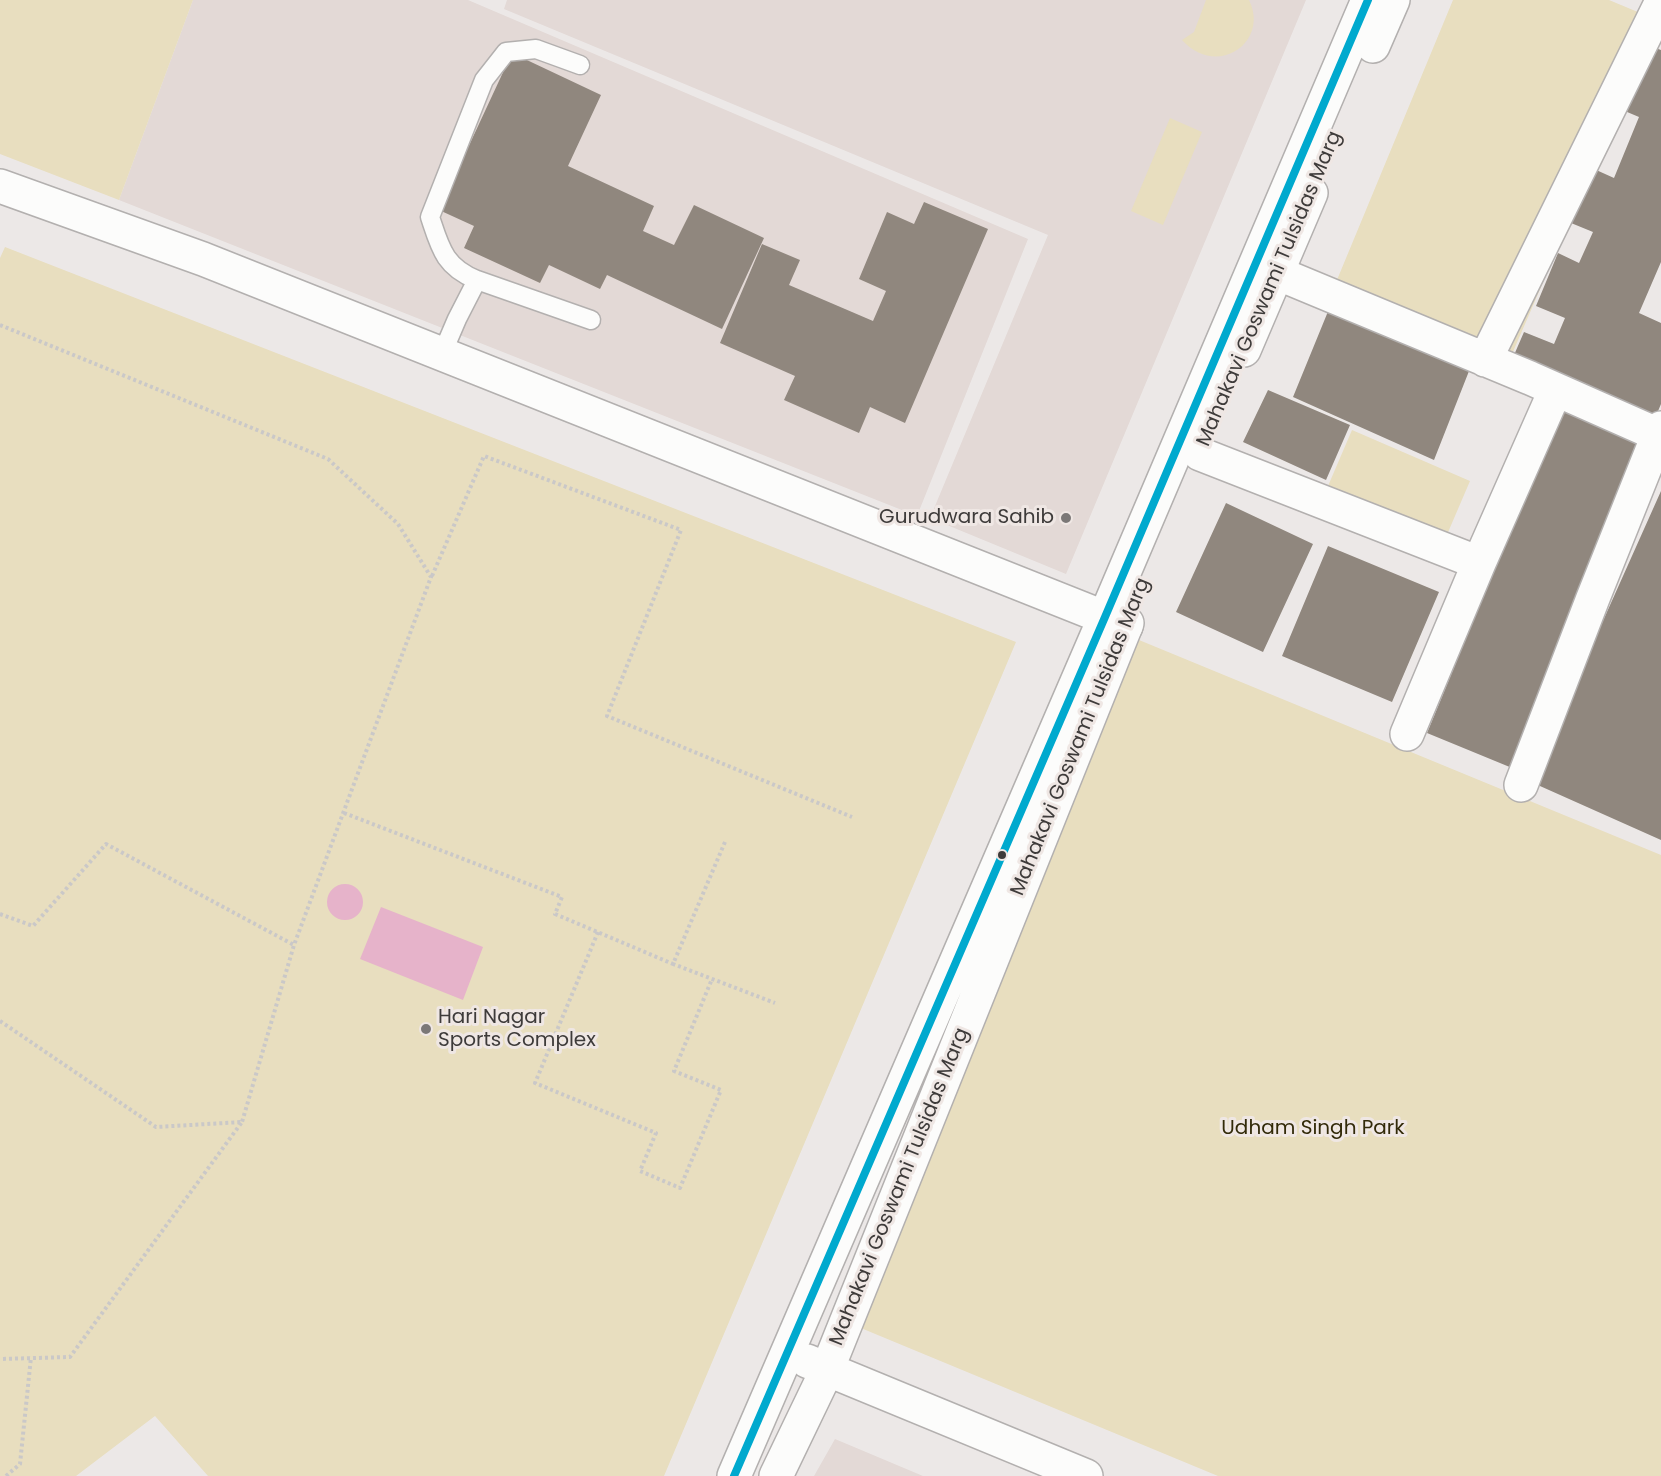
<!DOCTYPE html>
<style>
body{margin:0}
canvas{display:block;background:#ece8e7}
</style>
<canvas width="1661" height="1476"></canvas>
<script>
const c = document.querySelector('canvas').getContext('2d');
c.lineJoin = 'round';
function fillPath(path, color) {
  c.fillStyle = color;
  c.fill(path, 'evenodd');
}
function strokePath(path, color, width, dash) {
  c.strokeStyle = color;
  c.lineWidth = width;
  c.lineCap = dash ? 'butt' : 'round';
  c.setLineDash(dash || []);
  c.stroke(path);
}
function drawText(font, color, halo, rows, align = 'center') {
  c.font = font + ' Poppins,sans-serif';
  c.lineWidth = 6;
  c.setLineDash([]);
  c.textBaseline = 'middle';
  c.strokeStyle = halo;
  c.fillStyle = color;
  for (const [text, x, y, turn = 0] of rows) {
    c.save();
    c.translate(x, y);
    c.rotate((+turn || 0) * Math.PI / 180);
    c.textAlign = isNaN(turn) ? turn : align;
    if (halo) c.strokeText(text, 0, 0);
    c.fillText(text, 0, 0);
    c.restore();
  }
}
const built = new Path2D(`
 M 193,0 L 468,0 L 1028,239 L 917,516 L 119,200 Z
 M 507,0 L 1306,0 L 1066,574 L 930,518 L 1048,235 L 504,9 Z
 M 835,1439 L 923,1476 L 814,1476 Z`);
const green = new Path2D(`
 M 0,0 L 193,0 L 119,200 L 0,154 Z
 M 1206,0 L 1249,0 C 1270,42 1217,79 1182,40 L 1194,32 Z
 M 1453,0 L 1609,0 L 1657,20 L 1502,377 L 1327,304 Z
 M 1170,118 L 1202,132 L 1163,225 L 1131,211 Z
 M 5,247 L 1016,642 L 664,1476 L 208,1476 L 155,1416 L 76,1476 L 0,1476 L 0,258 Z
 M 1352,430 L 1470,481 L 1446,537 L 1328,486 Z
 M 1139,640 L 1661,855 L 1661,1476 L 1218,1476 L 856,1326 Z`);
const water = new Path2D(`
 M327 902a18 18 0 1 1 36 0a18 18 0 1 1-36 0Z
 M 381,907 L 483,947 L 463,1000 L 360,959 Z`);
const building = new Path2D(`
 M 1647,45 L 1661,50 L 1661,262 L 1639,313 L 1661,323 L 1661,404 L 1653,423 L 1511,362 L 1524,332 L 1554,344 L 1565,318 L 1536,306 L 1558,253 L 1579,263 L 1593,232 L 1571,223 L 1594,169 L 1614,178 L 1639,117 L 1620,109 Z
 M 512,53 L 601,95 L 568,166 L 654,206 L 643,231 L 674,245 L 694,205 L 764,238 L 722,329 L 607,275 L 600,289 L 549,265 L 540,283 L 464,248 L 474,226 L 439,210 Z
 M 924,202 L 988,229 L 905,423 L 870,407 L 859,433 L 784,400 L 795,376 L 720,343 L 762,244 L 800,260 L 789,285 L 873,321 L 886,291 L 859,279 L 887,212 L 914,224 Z
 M 1329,309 L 1471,366 L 1434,460 L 1293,397 Z
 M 1268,390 L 1350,425 L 1326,480 L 1243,442 Z
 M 1563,403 L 1649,442 L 1517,770 L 1427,733 Z
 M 1661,491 L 1661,840 L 1531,782 Z
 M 1226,503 L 1313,544 L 1263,652 L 1176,612 Z
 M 1328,546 L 1439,592 L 1392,702 L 1282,656 Z`);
const path = new Path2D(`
 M 0,325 L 328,459 L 398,524 L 431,577 L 294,945 L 242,1122
 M 432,576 L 484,456 L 681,530 L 607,716 L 852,817
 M 344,813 L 562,897 L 555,914 L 673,964
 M 725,842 L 673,964 L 775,1003
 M 0,914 L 33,926 L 106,844 L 294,945
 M 598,932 L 535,1083 L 656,1133 L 640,1171 L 680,1188 L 721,1090 L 674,1071 L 712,979
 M 0,1021 L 156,1127 L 242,1122 L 70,1357 L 0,1359
 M 6,1476 L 20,1464 L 31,1357`);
const service = new Path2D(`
 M 477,280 C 444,267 440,247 430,217 L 484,80 L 506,52 L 536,49 L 580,65
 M 442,354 L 457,319 L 477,280 L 591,320`);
const minor = new Path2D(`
 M 0,186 L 203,259 L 1126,626
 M 1277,273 L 1530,378 L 1661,436
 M 1485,360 L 1661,3
 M 1200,454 L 1479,563
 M 1407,734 L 1479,563 L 1555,391
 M 1521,785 L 1593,598 L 1661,428`);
const tertiary = new Path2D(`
 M 1373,46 L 1393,0
 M 1244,350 L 1311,193
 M 807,1361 L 1086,1476
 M 734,1476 L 1105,617 L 1368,0
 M 776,1476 L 827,1370 L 1127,623`);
const bus1 = new Path2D(`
 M 734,1476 L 1105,617 L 1368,0`);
const markers = [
 [1066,518,6,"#7b7877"],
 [1002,855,5,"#3e3b3a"],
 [426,1029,6,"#7b7877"]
];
const streetNames = [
 ["Mahakavi Goswami Tulsidas Marg",1270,289,-67],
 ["Mahakavi Goswami Tulsidas Marg",1081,737,-68],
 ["Mahakavi Goswami Tulsidas Marg",900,1187,-68]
];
const poiNames = [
 ["Gurudwara Sahib",1054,518],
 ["Hari Nagar",438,1018,"left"],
 ["Sports Complex",438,1041,"left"]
];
const parkNames = [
 ["Udham Singh Park",1313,1129]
];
fillPath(built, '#e3d9d6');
fillPath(green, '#e8debf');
fillPath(water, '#e6b3ca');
fillPath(building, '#90877e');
strokePath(service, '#b3b0af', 21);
strokePath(minor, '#b3b0af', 36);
strokePath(tertiary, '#b3b0af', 36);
strokePath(path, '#cac8c8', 4, [3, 3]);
strokePath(service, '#fcfcfb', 18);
strokePath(minor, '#fcfcfb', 33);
strokePath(tertiary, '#fcfcfb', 33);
strokePath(bus1, '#00a9ce', 8);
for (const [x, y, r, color] of markers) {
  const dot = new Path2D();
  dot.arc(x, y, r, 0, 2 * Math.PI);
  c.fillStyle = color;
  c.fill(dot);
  strokePath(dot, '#efe7e4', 2);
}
drawText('20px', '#3e3b3a', '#efe7e4', streetNames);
drawText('20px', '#3e3b3a', '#efe7e4', poiNames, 'right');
drawText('20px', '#322a09', '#efe7e4', parkNames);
</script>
